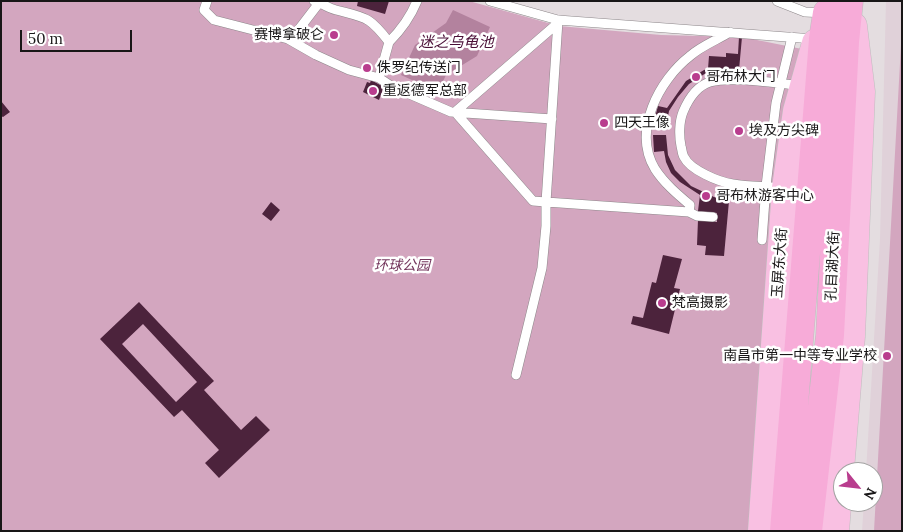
<!DOCTYPE html>
<meta charset="utf-8">
<style>
body{margin:0}
#map{position:relative;width:903px;height:532px;overflow:hidden;background:#e4dde0;font-family:Lora,serif}
canvas{display:block}
.frame{position:absolute;inset:0;border:2px solid #181617;pointer-events:none}
.north{position:absolute;left:833px;top:462px;width:50px;height:50px;box-sizing:border-box;background:#fff;border:1px solid #a3a2a2;border-radius:50%;rotate:119deg;font-size:14px;font-weight:700;line-height:20px;text-align:center;color:#181617}
.north::after{content:'';display:block;margin:auto;width:18px;height:22px;background:#b93d8e;clip-path:polygon(50% 0,100% 100%,50% 72%,0 100%)}
.scale{position:absolute;left:20px;top:30px;width:112px;height:22px;box-sizing:border-box;border:2px solid #181617;border-top:0;padding-left:6px;font-size:15px;line-height:18px;white-space:nowrap;color:#181617;-webkit-text-stroke:4px #fff;paint-order:stroke}
</style>
<div id="map">
<canvas width="903" height="532"></canvas>
<div class="frame"></div>
<div class="north">N</div>
<div class="scale">50 m</div>
</div>
<script>
const c = document.querySelector('canvas').getContext('2d');
c.lineJoin = 'round';
function fillPath(path, color) {
  c.fillStyle = color;
  c.fill(path, 'evenodd');
}
function strokePath(path, color, width, dash) {
  c.strokeStyle = color;
  c.lineWidth = width;
  c.lineCap = dash ? 'butt' : 'round';
  c.setLineDash(dash || []);
  c.stroke(path);
}
function drawText(font, color, halo, rows, align = 'center') {
  c.font = font + ' Lora,"Noto Sans SC",serif';
  c.lineWidth = 5;
  c.setLineDash([]);
  c.textBaseline = 'middle';
  c.strokeStyle = halo;
  c.fillStyle = color;
  for (const [text, x, y, turn = 0] of rows) {
    c.save();
    c.translate(x, y);
    c.rotate((+turn || 0) * Math.PI / 180);
    c.textAlign = isNaN(turn) ? turn : align;
    if (halo) c.strokeText(text, 0, 0);
    c.fillText(text, 0, 0);
    c.restore();
  }
}
const built = new Path2D(`
 M 886,1 L 902,1 L 902,531 L 862,531 L 864,502 L 873,502 L 873,472 L 866,472 L 880,239 Z`);
const green = new Path2D(`
 M 1,1 L 469,1 L 559,26 L 661,35 L 742,37 L 802,49 L 757,531 L 1,531 Z
 M 901,45 L 902,531 L 874,531 Z`);
const water = new Path2D(`
 M 453,10 L 490,27 L 477,56 L 446,75 L 438,92 L 401,75 L 415,45 L 446,23 Z`);
const building = new Path2D(`
 M 358,1 L 389,1 L 385,14 L 357,6 Z
 M 739,37 L 742,37 L 739,70 L 722,70 L 706,73 L 689,84 L 678,97 L 669,111 L 667,122 L 654,121 L 658,106 L 667,108 L 686,81 L 704,70 L 708,69 L 709,56 L 726,57 L 726,53 L 738,54 Z
 M 371,80 L 382,86 L 381,88 L 383,89 L 379,100 L 363,92 L 367,82 L 370,83 Z
 M 1,101 L 10,112 L 3,117 L 1,116 Z
 M 653,135 L 666,135 L 668,155 L 675,170 L 691,186 L 714,197 L 729,201 L 724,256 L 705,255 L 706,246 L 697,245 L 698,220 L 717,222 L 717,213 L 698,211 L 700,195 L 680,182 L 671,173 L 666,162 L 664,151 L 654,152 Z
 M 271,202 L 280,210 L 271,221 L 262,214 Z
 M 663,255 L 682,259 L 674,288 L 680,289 L 669,334 L 631,324 L 633,316 L 643,318 L 652,282 L 656,283 Z
 M 139,302 L 214,381 L 204,390 L 241,430 L 256,416 L 270,430 L 219,478 L 205,463 L 219,450 L 182,410 L 174,417 L 100,339 ZM 143,324 L 197,382 L 176,402 L 122,344 Z`);
const service = new Path2D(`
 M 207,1 L 204,10 L 214,20 L 288,39 L 316,55 L 349,70 L 379,78
 M 314,1 C 322,3 328,8 336,10 C 366,18 369,16 389,42 L 379,78 L 391,86 L 451,112 L 552,119
 M 490,1 L 558,20 L 814,39
 M 777,1 L 805,12 L 825,13
 M 558,21 L 546,202 L 689,212 L 697,216 L 713,217
 M 288,39 L 296,33 L 319,3
 M 389,42 C 401,30 410,18 417,1
 M 783,188 C 766,186 749,187 733,184 C 719,182 690,170 684,157 C 682,154 682,149 681,146 C 679,136 679,122 683,112 C 688,100 697,86 710,82 C 732,76 779,83 801,86
 M 689,212 L 690,205 C 677,194 664,183 655,169 C 632,131 659,80 690,56 C 701,46 717,40 730,32
 M 762,240 L 766,186 L 776,103 L 792,37
 M 516,375 L 542,268 L 546,226 L 546,202 L 533,201 L 455,112 L 558,23`);
const primary = new Path2D(`
 M 762,531 L 786,188 L 797,111 L 816,43
 M 835,531 L 851,336 L 861,92 L 853,26`);
const trunk = new Path2D(`
 M 784,531 L 823,39 L 827,13
 M 808,531 L 830,335 L 845,42 L 849,1`);
const markers = [
 [334,35,5,"#b93d8e"],
 [367,68,5,"#b93d8e"],
 [696,77,5,"#b93d8e"],
 [373,91,5,"#b93d8e"],
 [604,123,5,"#b93d8e"],
 [739,131,5,"#b93d8e"],
 [706,196,5,"#b93d8e"],
 [662,303,5,"#b93d8e"],
 [887,356,5,"#b93d8e"]
];
const poiNames = [
 ["赛博拿破仑",324,35,"right"],
 ["侏罗纪传送门",377,68],
 ["哥布林大门",706,77],
 ["重返德军总部",383,91],
 ["四天王像",614,123],
 ["埃及方尖碑",749,131],
 ["哥布林游客中心",716,196],
 ["梵高摄影",672,303],
 ["南昌市第一中等专业学校",877,356,"right"]
];
const streetNames = [
 ["玉屏东大街",780,263,-86],
 ["孔目湖大街",833,266,-87]
];
const parkNames = [
 ["环球公园",402,266]
];
const waterNames = [
 ["迷之乌龟池",456,43]
];
fillPath(built, '#e0d1d9');
fillPath(green, '#d3a6bf');
fillPath(water, '#b3829e');
fillPath(building, '#4c233c');
strokePath(service, '#8d878a', 10);
strokePath(primary, '#bebebe', 29);
strokePath(trunk, '#bebebe', 29);
strokePath(service, '#fff', 9);
strokePath(primary, '#f9c0e2', 28);
strokePath(trunk, '#f7abd8', 28);
for (const [x, y, r, color] of markers) {
  const dot = new Path2D();
  dot.arc(x, y, r, 0, 2 * Math.PI);
  c.fillStyle = color;
  c.fill(dot);
  strokePath(dot, '#fff', 2);
}
drawText('14px', '#181617', '#fff', poiNames, 'left');
drawText('14px', '#181617', '#fff', streetNames);
drawText('italic 14px', '#74365d', '#fff', parkNames);
drawText('italic 15px', '#4a0f37', '#fff', waterNames);
</script>
